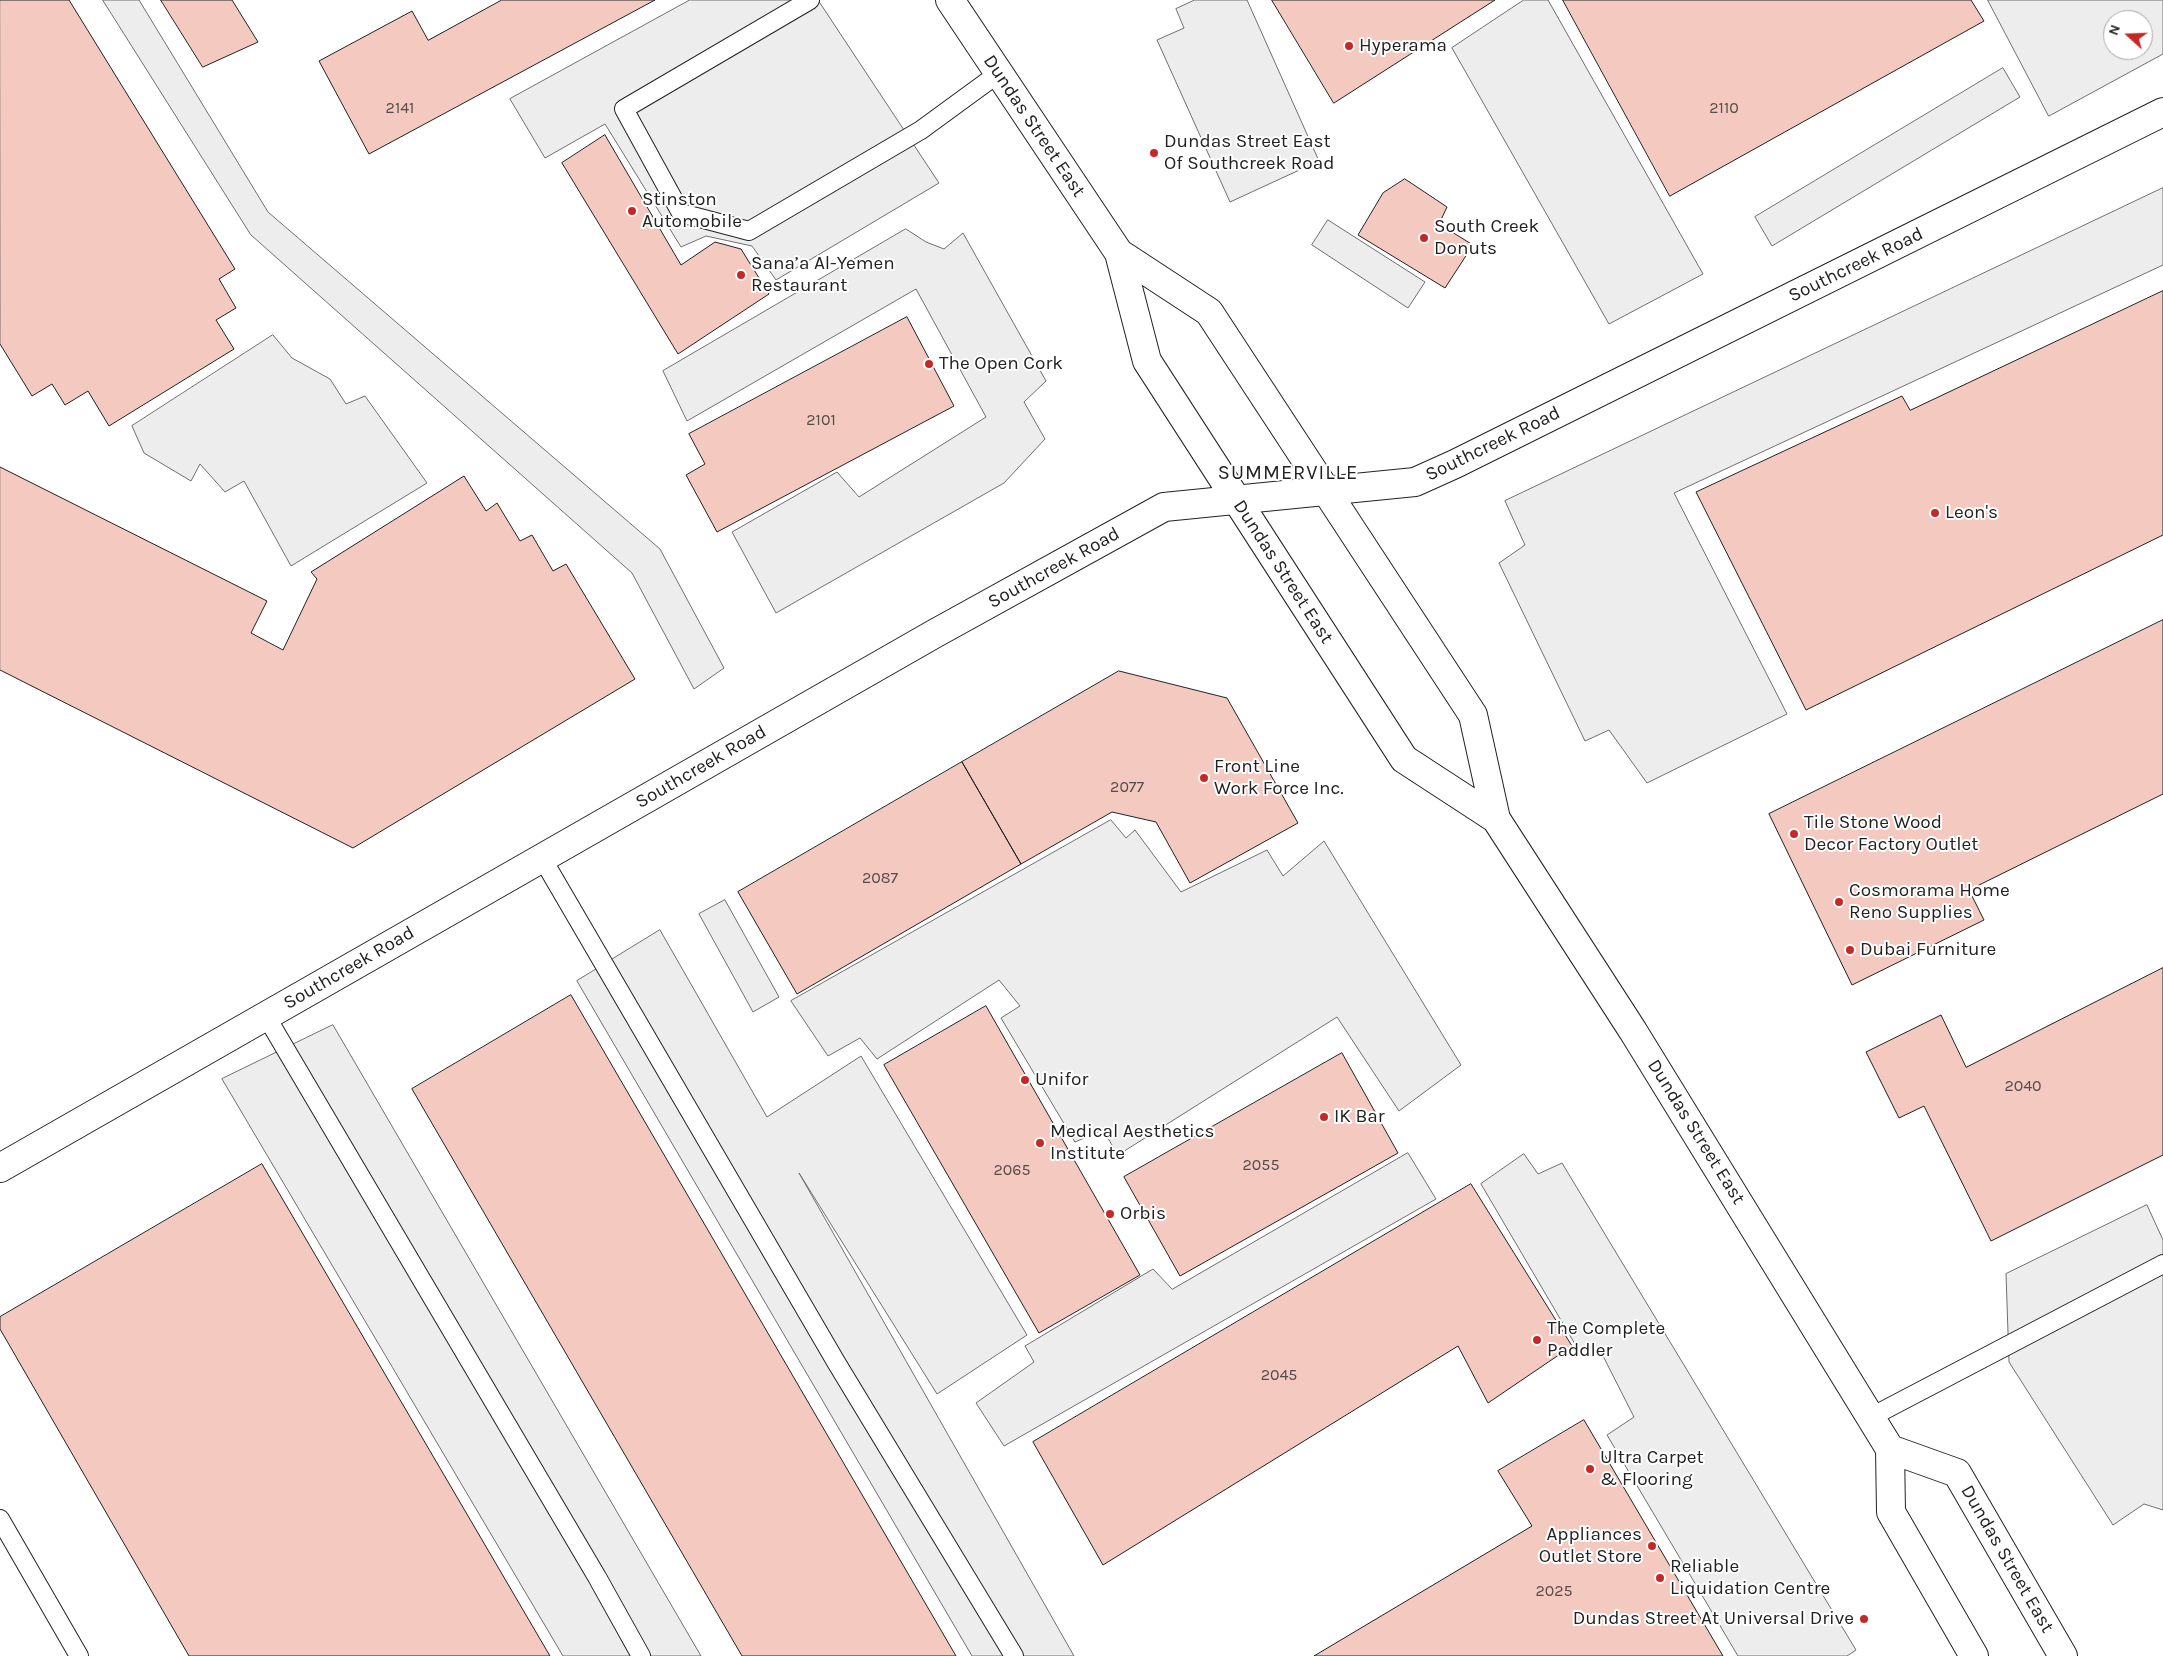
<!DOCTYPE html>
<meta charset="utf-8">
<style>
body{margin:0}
#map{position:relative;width:2163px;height:1656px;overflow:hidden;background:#fff;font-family:Karla,sans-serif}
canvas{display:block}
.north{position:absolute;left:2103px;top:10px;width:50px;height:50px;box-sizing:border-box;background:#fff;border:1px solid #a7a7a7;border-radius:50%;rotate:290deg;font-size:14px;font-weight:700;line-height:20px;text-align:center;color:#222}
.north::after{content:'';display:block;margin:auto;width:18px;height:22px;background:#c62828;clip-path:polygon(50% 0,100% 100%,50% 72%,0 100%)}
</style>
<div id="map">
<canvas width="2163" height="1656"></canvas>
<div class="north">N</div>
</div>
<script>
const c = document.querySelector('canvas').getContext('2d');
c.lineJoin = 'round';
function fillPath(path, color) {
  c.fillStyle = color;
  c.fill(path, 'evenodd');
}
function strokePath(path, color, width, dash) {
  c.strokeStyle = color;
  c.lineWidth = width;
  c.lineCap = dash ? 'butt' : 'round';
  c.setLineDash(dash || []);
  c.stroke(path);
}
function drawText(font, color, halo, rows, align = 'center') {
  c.font = font + ' Karla,sans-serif';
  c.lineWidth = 4;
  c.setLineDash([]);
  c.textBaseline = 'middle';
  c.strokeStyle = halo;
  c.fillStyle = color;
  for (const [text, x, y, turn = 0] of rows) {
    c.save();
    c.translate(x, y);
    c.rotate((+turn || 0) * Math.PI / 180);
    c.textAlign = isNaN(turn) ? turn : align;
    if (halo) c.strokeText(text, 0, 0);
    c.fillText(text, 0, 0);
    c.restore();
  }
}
const parking = new Path2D(`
 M 103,0 L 139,0 L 268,212 L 660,549 L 724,668 L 694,689 L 632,573 L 251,235 Z
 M 690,0 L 818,0 L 939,183 L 776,280 L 752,246 L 706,236 L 681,247 L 605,124 L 545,158 L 510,99 Z
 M 1195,0 L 1247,0 L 1319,161 L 1230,202 L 1157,40 L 1184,28 L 1176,9 Z
 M 1524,0 L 1548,0 L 1703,274 L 1609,324 L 1452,48 Z
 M 1988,0 L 2163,0 L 2163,54 L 2049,116 ZM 2113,20 L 2143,20 L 2143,50 L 2113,50 Z
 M 2003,68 L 2020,97 L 1772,246 L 1755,217 Z
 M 2163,188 L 2163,265 L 1674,493 L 1787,714 L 1647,783 L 1609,730 L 1585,741 L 1499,563 L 1525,545 L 1505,501 Z
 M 1328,220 L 1425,282 L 1408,308 L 1312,245 Z
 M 906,229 L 926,242 L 944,249 L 963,233 L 1046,381 L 1024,402 L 1045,439 L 1004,483 L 776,613 L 732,532 L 837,472 L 859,497 L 986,417 L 916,289 L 687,421 L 663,371 Z
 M 273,335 L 292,358 L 330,379 L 346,404 L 365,396 L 427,483 L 291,566 L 244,481 L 225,492 L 200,464 L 191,481 L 144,453 L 132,426 Z
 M 1111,820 L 1126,838 L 1135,830 L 1181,892 L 1267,850 L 1283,876 L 1324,841 L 1461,1065 L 1399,1111 L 1337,1017 L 1118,1155 L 1103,1130 L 1075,1142 L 1001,1018 L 1020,1006 L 999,980 L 877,1059 L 860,1038 L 828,1056 L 791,1001 Z
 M 725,900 L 779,997 L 753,1012 L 699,914 Z
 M 660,930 L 767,1117 L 861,1056 L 1027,1335 L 937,1394 L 799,1173 L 1074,1656 L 972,1656 L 577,981 Z
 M 333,1025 L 701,1656 L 563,1656 L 222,1079 Z
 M 1408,1153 L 1436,1199 L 1004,1446 L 976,1403 L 1034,1362 L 1025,1346 L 1153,1269 L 1172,1289 Z
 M 1524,1154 L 1538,1174 L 1562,1163 L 1856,1650 L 1847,1656 L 1738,1656 L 1607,1435 L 1634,1417 L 1601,1352 L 1582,1356 L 1481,1184 Z
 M 2147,1205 L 2163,1240 L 2163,1510 L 2144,1504 L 2113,1525 L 2009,1362 L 2006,1274 Z`);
const building = new Path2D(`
 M 0,0 L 69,0 L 235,269 L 219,279 L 236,308 L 216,320 L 234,349 L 109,426 L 88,391 L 65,405 L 52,384 L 32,396 L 0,344 Z
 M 161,0 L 232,0 L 258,42 L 203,67 Z
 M 502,0 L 655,0 L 369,154 L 319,61 L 412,11 L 428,40 Z
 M 1272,0 L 1495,0 L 1334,103 Z
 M 1563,0 L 1971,0 L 1984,21 L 1670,196 Z
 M 605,135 L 681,265 L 715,242 L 741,249 L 769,294 L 678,354 L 562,163 Z
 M 1405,179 L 1447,207 L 1439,224 L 1473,245 L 1445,288 L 1358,235 L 1383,193 Z
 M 2163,291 L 2163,535 L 1806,710 L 1696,492 L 1902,396 L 1910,410 Z
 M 907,317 L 954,406 L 717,532 L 686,475 L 705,464 L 689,434 Z
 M 0,467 L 267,601 L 251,633 L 283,650 L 317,579 L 311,572 L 464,476 L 486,511 L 497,503 L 520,541 L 532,535 L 553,571 L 566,564 L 635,679 L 353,848 L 0,670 Z
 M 2163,620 L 2163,794 L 1969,890 L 1984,920 L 1852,985 L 1769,814 Z
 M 1119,671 L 1227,698 L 1298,823 L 1190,883 L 1156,822 L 1112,812 L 1021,864 L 962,762 Z
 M 962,762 L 1021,864 L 797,994 L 738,892 Z
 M 2163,968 L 2163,1155 L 1991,1241 L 1924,1106 L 1899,1118 L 1866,1052 L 1941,1015 L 1966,1067 Z
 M 571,995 L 956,1656 L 742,1656 L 412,1089 Z
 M 986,1006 L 1140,1275 L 1039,1333 L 884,1065 Z
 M 1342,1053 L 1398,1153 L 1180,1276 L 1124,1177 Z
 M 262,1164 L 550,1656 L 189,1656 L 0,1329 L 0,1317 Z
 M 1471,1184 L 1572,1346 L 1488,1403 L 1458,1346 L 1103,1565 L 1033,1442 Z
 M 1584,1420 L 1723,1656 L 1314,1656 L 1532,1526 L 1498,1471 Z`);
const lane = new Path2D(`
 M 810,0 L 624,109 L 681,213 L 749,231 L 921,130 L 999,73
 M 542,858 L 836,1362 L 1014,1656
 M 266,1016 L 597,1577 L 641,1656
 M 1871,1417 L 2163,1264
 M 0,1519 L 79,1656`);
const street = new Path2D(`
 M 0,1168 L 934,634 L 1164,507 L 1415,482 L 1455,464 L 2163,112`);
const primary = new Path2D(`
 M 950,0 L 1119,253 L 1147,361 L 1404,759 L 1496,819
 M 1119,253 L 1209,312 L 1473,715 L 1496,819 L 1633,1031 L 1890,1449 L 1891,1512 L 1974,1656
 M 1890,1449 L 1957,1473 L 2063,1656`);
const markers = [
 [1349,46,5,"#c62828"],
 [1154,153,5,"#c62828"],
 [632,211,5,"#c62828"],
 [1424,238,5,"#c62828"],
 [741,275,5,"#c62828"],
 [929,364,5,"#c62828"],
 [1935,513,5,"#c62828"],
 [1204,778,5,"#c62828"],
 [1794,834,5,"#c62828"],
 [1839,902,5,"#c62828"],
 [1850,950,5,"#c62828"],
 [1025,1080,5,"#c62828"],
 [1324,1117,5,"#c62828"],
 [1040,1143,5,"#c62828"],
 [1110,1214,5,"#c62828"],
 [1537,1340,5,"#c62828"],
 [1590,1469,5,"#c62828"],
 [1652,1546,5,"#c62828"],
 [1660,1578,5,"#c62828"],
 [1864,1619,5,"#c62828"]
];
const numberNames = [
 ["2141",400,108],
 ["2110",1724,108],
 ["2101",821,420],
 ["2077",1127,787],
 ["2087",880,878],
 ["2040",2023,1086],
 ["2055",1261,1165],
 ["2065",1012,1170],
 ["2045",1279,1375],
 ["2025",1554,1591]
];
const poiNames = [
 ["Hyperama",1359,46],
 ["Dundas Street East",1164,142],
 ["Of Southcreek Road",1164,164],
 ["Stinston",642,200],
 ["Automobile",642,222],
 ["South Creek",1434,227],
 ["Donuts",1434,249],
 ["Sana’a Al-Yemen",751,264],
 ["Restaurant",751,286],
 ["The Open Cork",939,364],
 ["Leon's",1945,513],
 ["Front Line",1214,767],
 ["Work Force Inc.",1214,789],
 ["Tile Stone Wood",1804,823],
 ["Decor Factory Outlet",1804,845],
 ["Cosmorama Home",1849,891],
 ["Reno Supplies",1849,913],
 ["Dubai Furniture",1860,950],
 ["Unifor",1035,1080],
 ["IK Bar",1334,1117],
 ["Medical Aesthetics",1050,1132],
 ["Institute",1050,1154],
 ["Orbis",1120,1214],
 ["The Complete",1547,1329],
 ["Paddler",1547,1351],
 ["Ultra Carpet",1600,1458],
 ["& Flooring",1600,1480],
 ["Appliances",1642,1535,"right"],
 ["Outlet Store",1642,1557,"right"],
 ["Reliable",1670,1567],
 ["Liquidation Centre",1670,1589],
 ["Dundas Street At Universal Drive",1854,1619,"right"]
];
const streetNames = [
 ["Dundas Street East",1034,126,56],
 ["Southcreek Road",1856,265,-26],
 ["Southcreek Road",1493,444,-26],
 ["Southcreek Road",1054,568,-29],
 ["Dundas Street East",1283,572,57],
 ["Southcreek Road",701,767,-30],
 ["Southcreek Road",349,968,-30],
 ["Dundas Street East",1696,1132,58],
 ["Dundas Street East",2007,1559,60]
];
const neighbourhoodNames = [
 ["SUMMERVILLE",1288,473]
];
fillPath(parking, '#ededed');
strokePath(parking, '#6f6f6f', 1);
fillPath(building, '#f3c9c0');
strokePath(building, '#222', 1);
strokePath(lane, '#222', 20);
strokePath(street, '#222', 30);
strokePath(primary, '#222', 30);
strokePath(lane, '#fff', 18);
strokePath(street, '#fff', 28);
strokePath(primary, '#fff', 28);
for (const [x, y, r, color] of markers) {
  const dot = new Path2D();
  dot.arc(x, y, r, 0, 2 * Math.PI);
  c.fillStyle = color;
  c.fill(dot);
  strokePath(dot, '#fff', 2);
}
drawText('16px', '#564c4a', null, numberNames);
drawText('19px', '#222', '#fff', poiNames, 'left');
drawText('19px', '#222', '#fff', streetNames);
c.letterSpacing = '1px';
drawText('20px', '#222', '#fff', neighbourhoodNames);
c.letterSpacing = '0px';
</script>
